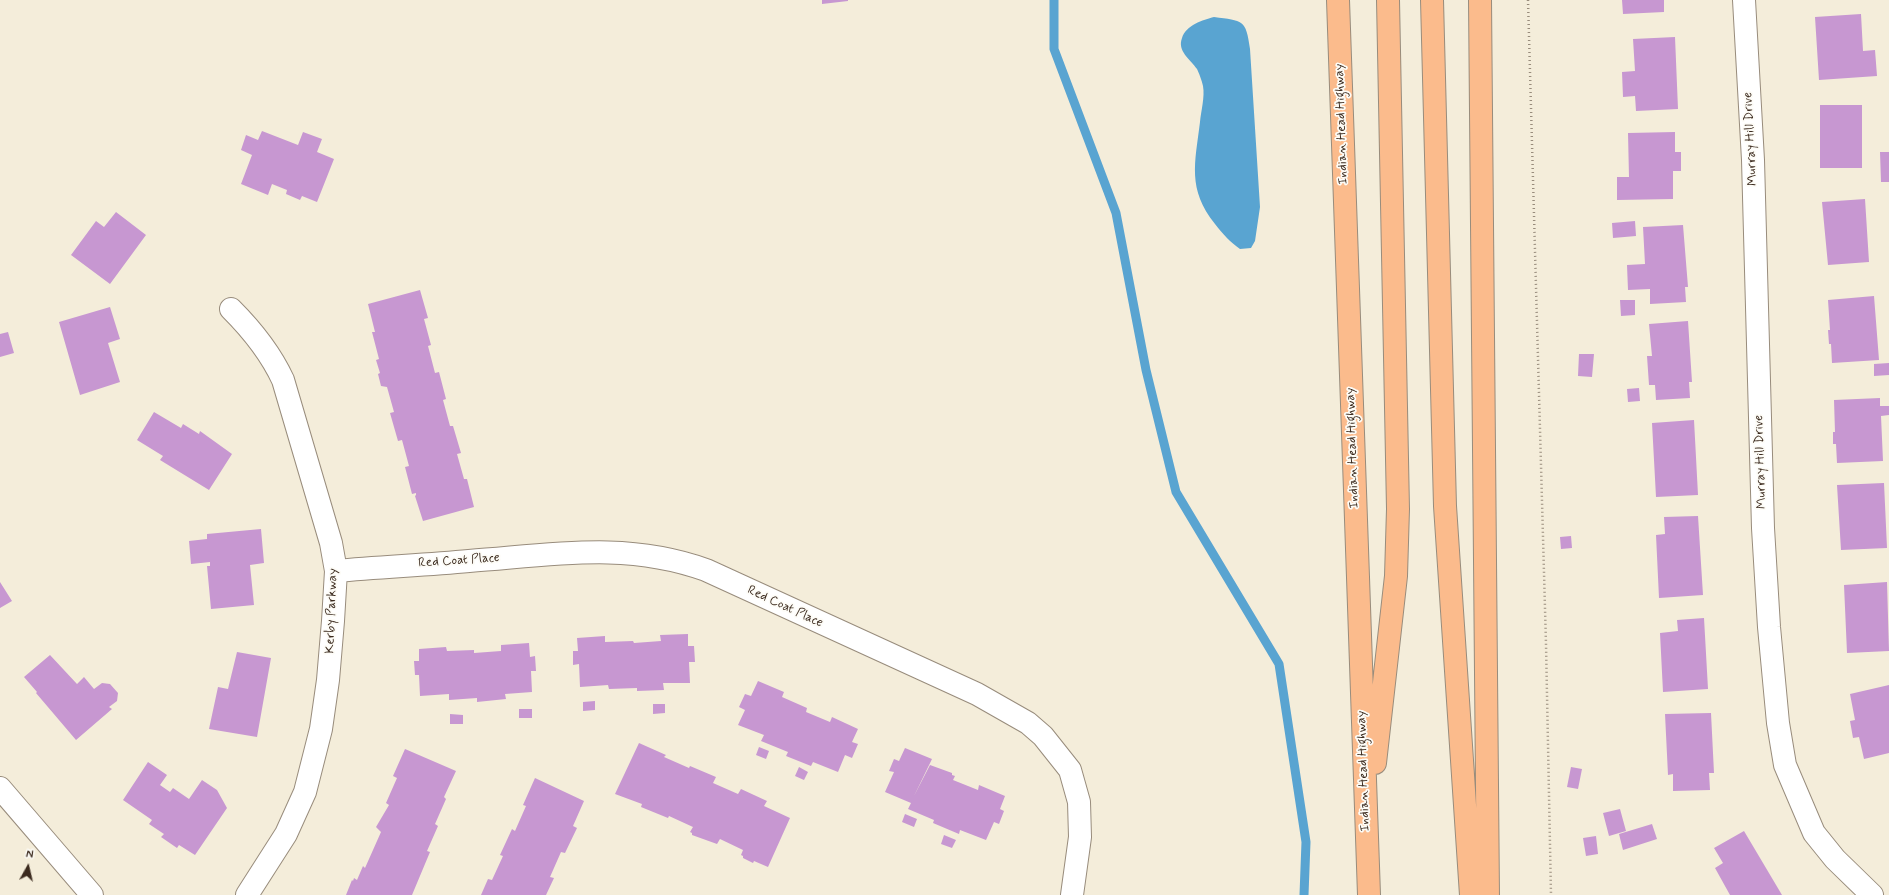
<!DOCTYPE html>
<style>
body{margin:0}
#map{position:relative;width:1889px;height:895px;overflow:hidden;background:#f4edda;font-family:Mynerve,sans-serif}
canvas{display:block}
.north{position:absolute;left:8px;top:847px;width:40px;height:40px;-webkit-text-stroke:3px #fdfcf7;paint-order:stroke;rotate:8deg;font-size:11px;font-weight:700;line-height:16px;text-align:center;color:#3b2a1e}
.north::after{content:'';display:block;margin:auto;width:14px;height:18px;background:#3b2a1e;clip-path:polygon(50% 0,100% 100%,50% 72%,0 100%)}
</style>
<div id="map">
<canvas width="1889" height="895"></canvas>
<div class="north">N</div>
</div>
<script>
const c = document.querySelector('canvas').getContext('2d');
c.lineJoin = 'round';
function fillPath(path, color) {
  c.fillStyle = color;
  c.fill(path, 'evenodd');
}
function strokePath(path, color, width, dash) {
  c.strokeStyle = color;
  c.lineWidth = width;
  c.lineCap = dash ? 'butt' : 'round';
  c.setLineDash(dash || []);
  c.stroke(path);
}
function drawText(font, color, halo, rows, align = 'center') {
  c.font = font + ' Mynerve,sans-serif';
  c.lineWidth = 3.5;
  c.setLineDash([]);
  c.textBaseline = 'middle';
  c.strokeStyle = halo;
  c.fillStyle = color;
  for (const [text, x, y, turn = 0] of rows) {
    c.save();
    c.translate(x, y);
    c.rotate((+turn || 0) * Math.PI / 180);
    c.textAlign = isNaN(turn) ? turn : align;
    if (halo) c.strokeText(text, 0, 0);
    c.fillText(text, 0, 0);
    c.restore();
  }
}
const water = new Path2D(`
 M 1214,17 C 1243,21 1246,19 1250,49 L 1260,207 L 1255,241 L 1251,248 L 1240,249 C 1230,242 1223,234 1215,224 C 1187,189 1195,163 1200,122 C 1201,111 1205,97 1203,86 C 1202,81 1199,73 1197,69 C 1190,59 1177,51 1182,38 C 1186,25 1203,20 1214,17 Z`);
const stream = new Path2D(`
 M 1054,0 L 1054,49 L 1116,213 L 1146,370 L 1176,492 L 1279,664 L 1306,842 L 1304,895`);
const building = new Path2D(`
 M 822,0 L 848,0 L 848,1 L 822,4 Z
 M 1622,0 L 1664,0 L 1664,12 L 1623,14 Z
 M 1861,14 L 1863,51 L 1875,50 L 1877,76 L 1819,80 L 1815,17 Z
 M 1675,37 L 1678,109 L 1636,111 L 1635,96 L 1623,97 L 1622,72 L 1635,71 L 1633,39 Z
 M 1820,105 L 1862,105 L 1862,168 L 1820,168 Z
 M 262,131 L 298,145 L 303,132 L 322,139 L 317,152 L 334,159 L 317,202 L 302,196 L 300,200 L 286,194 L 287,190 L 272,184 L 268,195 L 241,184 L 252,155 L 241,150 L 246,135 L 258,140 Z
 M 1675,132 L 1675,152 L 1681,152 L 1681,171 L 1673,171 L 1673,199 L 1617,200 L 1617,177 L 1629,177 L 1628,133 Z
 M 1880,152 L 1889,152 L 1889,182 L 1881,182 Z
 M 1865,199 L 1869,262 L 1828,265 L 1822,202 Z
 M 116,212 L 146,235 L 110,284 L 71,255 L 96,221 L 104,227 Z
 M 1635,221 L 1636,236 L 1613,238 L 1612,223 Z
 M 1683,225 L 1688,287 L 1685,287 L 1686,302 L 1650,304 L 1650,289 L 1628,290 L 1627,265 L 1645,264 L 1643,227 Z
 M 420,290 L 428,318 L 424,319 L 431,345 L 428,346 L 435,373 L 439,372 L 446,399 L 443,400 L 450,426 L 453,426 L 461,453 L 457,454 L 464,479 L 467,479 L 474,507 L 423,521 L 415,496 L 416,495 L 416,493 L 412,494 L 405,467 L 409,466 L 402,440 L 398,441 L 390,413 L 394,412 L 387,387 L 381,386 L 378,374 L 380,373 L 376,360 L 379,359 L 372,332 L 375,332 L 368,304 Z
 M 1874,296 L 1879,360 L 1832,363 L 1831,344 L 1829,344 L 1828,330 L 1830,330 L 1828,300 Z
 M 1620,300 L 1635,300 L 1635,315 L 1621,316 Z
 M 110,307 L 120,339 L 108,343 L 120,382 L 80,395 L 59,322 Z
 M 1688,321 L 1692,382 L 1689,382 L 1690,398 L 1656,400 L 1655,385 L 1649,385 L 1647,356 L 1652,356 L 1649,324 Z
 M 8,332 L 14,353 L 0,357 L 0,334 Z
 M 1579,354 L 1594,354 L 1592,377 L 1578,376 Z
 M 1889,363 L 1889,375 L 1874,376 L 1874,364 Z
 M 1639,388 L 1640,401 L 1628,402 L 1627,389 Z
 M 1880,398 L 1880,406 L 1889,406 L 1889,415 L 1881,416 L 1883,461 L 1837,463 L 1836,444 L 1833,444 L 1833,432 L 1835,432 L 1834,400 Z
 M 154,412 L 181,428 L 183,424 L 199,434 L 200,431 L 232,454 L 209,490 L 160,460 L 163,456 L 137,440 Z
 M 1694,420 L 1698,495 L 1656,497 L 1652,423 Z
 M 1884,483 L 1887,548 L 1841,550 L 1837,485 Z
 M 1698,516 L 1703,595 L 1659,598 L 1656,535 L 1665,534 L 1664,517 Z
 M 261,529 L 264,563 L 250,565 L 254,605 L 211,609 L 207,566 L 210,566 L 210,562 L 191,564 L 189,541 L 207,539 L 207,534 Z
 M 1571,536 L 1572,548 L 1561,549 L 1560,537 Z
 M 0,582 L 12,601 L 0,608 Z
 M 1887,582 L 1889,651 L 1847,653 L 1844,585 Z
 M 1704,618 L 1708,689 L 1663,692 L 1660,633 L 1678,631 L 1677,620 Z
 M 688,634 L 688,646 L 694,646 L 695,662 L 689,662 L 690,683 L 663,683 L 664,690 L 637,691 L 637,688 L 609,689 L 608,685 L 580,687 L 579,664 L 573,665 L 573,651 L 578,651 L 577,638 L 605,636 L 605,642 L 633,641 L 634,643 L 661,641 L 660,635 Z
 M 529,643 L 530,657 L 535,656 L 536,671 L 531,671 L 532,692 L 505,694 L 506,699 L 477,702 L 477,698 L 449,700 L 449,694 L 420,696 L 419,675 L 415,675 L 414,661 L 419,661 L 419,649 L 446,647 L 447,651 L 474,650 L 474,653 L 501,651 L 501,645 Z
 M 237,652 L 271,658 L 257,737 L 209,729 L 218,687 L 228,689 Z
 M 50,655 L 77,684 L 84,677 L 94,689 L 102,683 L 110,684 L 118,693 L 117,701 L 109,707 L 112,709 L 76,740 L 36,693 L 37,692 L 24,677 Z
 M 758,681 L 784,692 L 782,697 L 807,708 L 806,712 L 830,722 L 832,717 L 858,729 L 852,742 L 858,744 L 852,758 L 845,755 L 838,772 L 813,762 L 811,766 L 786,756 L 788,752 L 761,741 L 764,735 L 738,725 L 745,710 L 739,707 L 745,694 L 751,696 Z
 M 1889,685 L 1889,753 L 1864,759 L 1859,737 L 1853,738 L 1850,721 L 1855,720 L 1850,694 Z
 M 595,701 L 595,710 L 583,711 L 583,702 Z
 M 653,704 L 665,704 L 665,713 L 653,714 Z
 M 519,709 L 532,709 L 532,718 L 519,718 Z
 M 1711,713 L 1714,773 L 1709,773 L 1710,790 L 1673,791 L 1673,774 L 1668,775 L 1665,714 Z
 M 450,714 L 463,715 L 463,724 L 450,724 Z
 M 639,743 L 666,755 L 664,757 L 689,768 L 690,766 L 716,777 L 713,783 L 738,794 L 741,789 L 767,801 L 764,806 L 790,818 L 768,867 L 754,861 L 753,863 L 743,858 L 743,856 L 741,855 L 743,850 L 720,839 L 717,844 L 692,835 L 692,833 L 690,832 L 693,827 L 669,816 L 668,818 L 641,807 L 642,804 L 615,794 Z
 M 759,747 L 769,751 L 766,759 L 756,755 Z
 M 905,748 L 932,759 L 914,796 L 930,765 L 952,773 L 952,775 L 955,776 L 953,780 L 978,790 L 979,785 L 1005,796 L 1000,809 L 1004,811 L 999,824 L 994,822 L 986,840 L 960,830 L 959,834 L 933,823 L 934,820 L 908,809 L 911,803 L 885,792 L 894,772 L 889,771 L 894,759 L 899,761 Z
 M 405,749 L 456,771 L 444,797 L 446,799 L 435,824 L 438,826 L 427,851 L 430,852 L 412,895 L 346,895 L 352,880 L 353,881 L 354,878 L 357,880 L 363,866 L 365,868 L 381,832 L 376,827 L 389,805 L 386,803 L 397,778 L 393,776 Z
 M 148,762 L 167,775 L 160,785 L 170,792 L 173,788 L 189,799 L 202,780 L 217,790 L 227,808 L 195,855 L 179,845 L 177,848 L 161,837 L 164,834 L 149,824 L 152,820 L 123,800 Z
 M 799,767 L 808,772 L 804,780 L 795,776 Z
 M 1571,767 L 1582,769 L 1578,789 L 1567,787 Z
 M 535,778 L 584,801 L 573,826 L 577,828 L 565,853 L 561,852 L 550,877 L 554,878 L 546,895 L 481,895 L 488,879 L 492,880 L 503,856 L 500,855 L 512,829 L 515,831 L 526,806 L 523,805 Z
 M 1620,809 L 1626,831 L 1609,836 L 1603,813 Z
 M 905,814 L 917,819 L 914,827 L 902,822 Z
 M 1652,824 L 1657,839 L 1623,850 L 1619,834 Z
 M 1744,831 L 1782,895 L 1730,895 L 1715,868 L 1723,863 L 1714,848 Z
 M 944,835 L 956,840 L 952,848 L 941,844 Z
 M 1596,836 L 1598,854 L 1586,856 L 1583,838 Z`);
const path = new Path2D(`
 M 1528,0 L 1546,644 L 1551,895`);
const minor = new Path2D(`
 M 1744,0 L 1753,160 L 1763,528 L 1769,627 L 1778,723 L 1785,765 L 1814,833 L 1835,859 L 1872,895
 M 231,309 C 253,331 270,352 283,380 L 331,543 L 336,571 L 333,621 L 328,680 L 321,729 L 305,792 L 286,834 L 247,895
 M 336,571 C 380,567 425,565 469,561 C 552,555 626,541 706,570 L 977,694 L 1028,723 L 1043,736 L 1070,770 L 1079,802 L 1080,837 L 1072,895
 M 0,788 L 92,895`);
const highway = new Path2D(`
 M 1338,0 L 1369,895
 M 1432,0 L 1445,506 L 1471,895
 M 1480,0 L 1488,895
 M 1375,763 L 1396,576 L 1398,509 L 1388,0`);
const streetNames = [
 ["Indian Head Highway",1342,124,-92],
 ["Murray Hill Drive",1751,139,-93],
 ["Indian Head Highway",1353,448,-92],
 ["Murray Hill Drive",1761,462,-92],
 ["Red Coat Place",459,561,-4],
 ["Red Coat Place",785,607,25],
 ["Kerby Parkway",332,611,-88],
 ["Indian Head Highway",1364,771,-92]
];
fillPath(water, '#59a4d1');
strokePath(stream, '#59a4d1', 9);
fillPath(building, '#c797d1');
strokePath(minor, '#988c7c', 24);
strokePath(highway, '#988c7c', 24);
strokePath(path, '#988c7c', 2.5, [1, 3]);
strokePath(minor, '#fff', 22);
strokePath(highway, '#fbbb8c', 22);
drawText('13px', '#3b2a1e', '#fdfcf7', streetNames);
</script>
